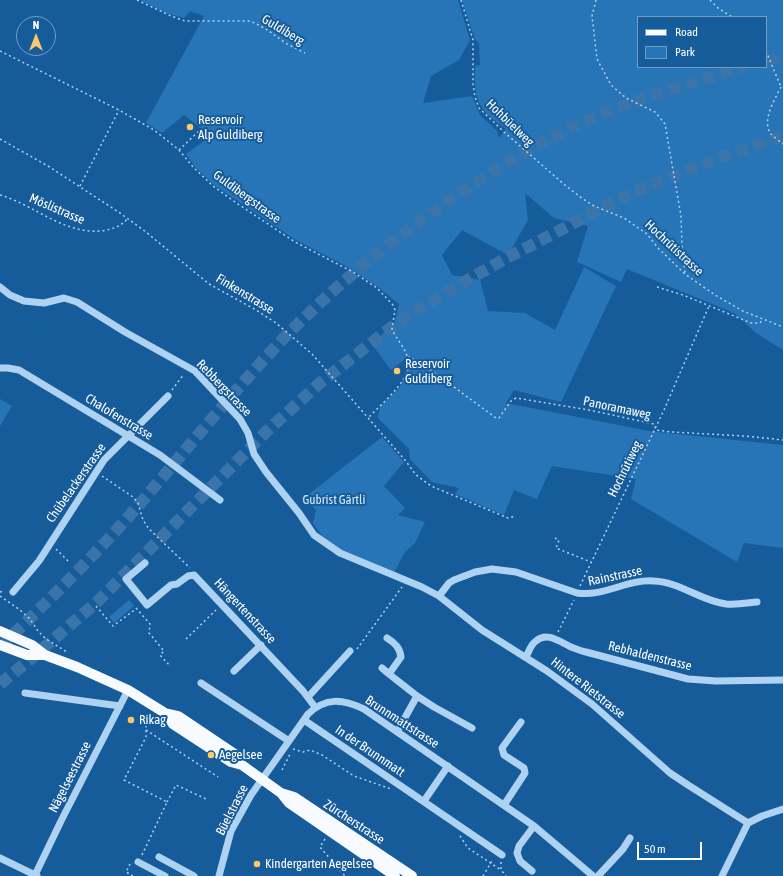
<!DOCTYPE html>
<meta charset="utf-8">
<style>
body{margin:0}
#map{position:relative;width:783px;height:876px;overflow:hidden;background:#175c9a;font-family:"Asap Condensed",sans-serif}
canvas{display:block}
.legend{position:absolute;left:637px;top:16px;width:130px;height:52px;box-sizing:border-box;background:#175c9a;border:1px solid #749dc2;margin:0;padding:5px 7px;list-style:none;font-size:12px;color:#fff}
.legend li{display:flex;align-items:center;gap:8px;height:20px}
.legend b{width:20px;border:1px solid #749dc2}
.north{position:absolute;left:16px;top:16px;width:40px;height:40px;box-sizing:border-box;background:#175c9a;border:1px solid #749dc2;border-radius:50%;rotate:0deg;font-size:11px;font-weight:700;line-height:16px;text-align:center;color:#fff}
.north::after{content:'';display:block;margin:auto;width:14px;height:18px;background:#ffc86d;clip-path:polygon(50% 0,100% 100%,50% 72%,0 100%)}
.scale{position:absolute;left:637px;top:842px;width:65px;height:18px;box-sizing:border-box;border:2px solid #fff;border-top:0;padding-left:5px;font-size:12px;line-height:14px;white-space:nowrap;color:#fff;-webkit-text-stroke:3px #175c9a;paint-order:stroke}
</style>
<div id="map">
<canvas width="783" height="876"></canvas>
<ul class="legend">
<li><b style="height:5px;background:#f7fbff"></b>Road</li>
<li><b style="height:11px;background:#2775b6"></b>Park</li>
</ul>
<div class="north">N</div>
<div class="scale">50 m</div>
</div>
<script>
const c = document.querySelector('canvas').getContext('2d');
c.lineJoin = 'round';
function fillPath(path, color) {
  c.fillStyle = color;
  c.fill(path, 'evenodd');
}
function strokePath(path, color, width, dash) {
  c.strokeStyle = color;
  c.lineWidth = width;
  c.lineCap = dash ? 'butt' : 'round';
  c.setLineDash(dash || []);
  c.stroke(path);
}
function drawText(font, color, halo, rows, align = 'center') {
  c.font = font + ' "Asap Condensed",sans-serif';
  c.lineWidth = 4;
  c.setLineDash([]);
  c.textBaseline = 'middle';
  c.strokeStyle = halo;
  c.fillStyle = color;
  for (const [text, x, y, turn = 0] of rows) {
    c.save();
    c.translate(x, y);
    c.rotate((+turn || 0) * Math.PI / 180);
    c.textAlign = isNaN(turn) ? turn : align;
    if (halo) c.strokeText(text, 0, 0);
    c.fillText(text, 0, 0);
    c.restore();
  }
}
const green = new Path2D(`
 M 140,0 L 458,0 L 470,40 L 459,60 L 431,76 L 423,103 L 472,96 L 480,115 L 497,131 L 499,138 L 506,129 C 499,124 485,114 481,106 C 474,95 475,80 475,66 L 480,65 L 479,43 L 475,39 L 462,0 L 783,0 L 783,350 L 756,333 L 734,313 L 627,269 L 621,282 L 577,262 L 588,226 L 554,218 L 525,193 L 528,220 L 508,255 L 462,230 L 442,255 L 452,275 L 480,280 L 488,311 L 525,313 L 555,330 L 584,267 L 616,286 L 561,402 L 514,390 L 506,403 L 649,431 L 783,445 L 783,548 L 744,543 L 737,562 L 631,499 L 636,479 L 552,466 L 537,499 L 514,490 L 504,515 L 455,494 L 459,488 L 432,482 L 410,459 L 409,449 L 378,418 L 380,407 L 400,387 L 409,365 L 404,360 L 391,370 L 374,347 L 382,340 L 380,336 L 394,325 L 399,304 L 378,287 L 346,266 L 296,240 L 214,185 L 195,167 L 186,154 L 211,136 L 184,115 L 162,133 L 146,123 L 204,16 L 190,11 L 184,18 L 166,13 ZM 638,17 L 766,17 L 766,67 L 638,67 Z
 M 0,399 L 12,406 L 0,426 Z
 M 382,437 L 404,462 L 384,486 L 405,508 L 398,515 L 425,522 L 415,543 L 405,552 L 394,573 L 342,552 L 325,540 L 313,523 L 316,510 L 304,498 Z
 M 129,600 L 134,606 L 114,623 L 109,617 Z`);
const highwayTunnel = new Path2D(`
 M 766,61 L 783,56
 M 0,647 C 42,607 84,566 123,523 C 176,463 226,399 281,341 C 340,280 408,226 480,180 C 512,159 546,139 581,123 C 634,99 690,83 745,67
 M 0,684 L 33,657 L 97,602 L 267,431 L 321,382 L 397,323 L 450,290 L 503,260 L 610,204 L 643,188 L 719,158 L 783,136`);
const path = new Path2D(`
 M 137,0 L 171,16 L 185,21 L 249,21 C 264,26 274,35 287,44 C 293,47 299,50 305,53
 M 461,0 L 473,40 L 473,84 L 475,97 L 479,108 L 504,132 L 566,186 L 583,199 L 594,206 L 624,218 L 647,234 L 658,248 L 685,274 L 715,295 L 743,311 L 783,327
 M 596,0 L 592,16 L 597,59 L 611,85 L 626,98 L 655,112 L 665,124 L 681,216 L 682,246 L 685,273
 M 710,0 L 718,8 L 732,17
 M 0,51 L 119,110 L 154,130 L 179,150 L 193,167 L 213,186 L 235,202 L 295,242 L 353,272 L 377,288 L 393,305 L 395,310 L 392,329 C 396,339 405,347 408,359 C 413,379 381,404 368,418
 M 766,51 L 781,87
 M 781,87 C 775,99 761,121 771,134 C 774,137 779,141 783,144
 M 0,139 L 48,166 L 120,213 L 146,232 L 209,284 L 256,310 L 276,323 L 312,354 L 405,460 L 416,475 L 431,486 L 508,518 L 516,516
 M 179,150 L 200,130
 M 80,186 L 119,110
 M 0,195 C 35,205 68,238 107,230 C 116,228 122,225 128,218
 M 657,287 L 683,295 L 751,323 L 760,323 L 763,319
 M 408,357 L 411,358 L 431,370 L 496,418 L 499,418 L 511,401 L 516,398 L 589,410 L 654,424 L 656,430 L 672,432 L 744,436 L 783,440
 M 409,365 L 419,363
 M 172,390 L 184,374
 M 102,476 L 133,497 L 138,503 L 143,520 L 149,529 L 190,568
 M 555,538 L 559,540 L 556,548 L 591,562
 M 56,549 L 70,563
 M 580,586 L 664,410 L 709,306
 M 0,592 L 5,591
 M 0,596 L 20,610 L 30,619 L 38,631 L 46,639 L 67,652
 M 96,606 L 113,626 L 137,608
 M 136,608 L 150,624 L 149,633 L 164,651 L 160,655 L 170,666
 M 558,632 L 574,600
 M 186,639 L 216,610
 M 357,649 L 402,587
 M 146,730 L 218,777
 M 293,749 L 303,752 L 310,750 L 322,755 L 354,776 L 391,789
 M 282,770 L 290,754
 M 167,802 L 176,785 L 206,799
 M 460,836 L 468,848 L 501,870
 M 325,839 L 320,847 L 345,876
 M 142,855 L 167,802 L 124,780 L 146,737 L 146,726 L 152,717
 M 501,862 L 501,870 L 506,876
 M 130,864 L 126,872 L 133,876
 M 483,876 L 493,859`);
const minor = new Path2D(`
 M 0,287 L 10,295 L 24,301 L 44,303 L 64,298 L 77,302 L 125,332 L 195,371 L 240,419 L 248,433 L 254,454 L 266,472 L 299,513 L 314,535 L 340,553 L 422,587 L 439,596 L 482,630 L 547,671 L 592,704 L 670,773 L 688,785 L 748,823
 M 0,368 L 8,368 L 19,370 L 160,455 L 220,500
 M 145,563 L 126,579 L 147,605 L 171,585 L 177,584 L 188,576 L 194,575 L 303,691 L 315,707
 M 13,592 L 39,561 L 104,460 L 168,396
 M 439,596 L 449,583 L 454,580 L 475,572 L 492,569 L 516,572 L 577,593 C 604,597 627,579 654,581 C 680,582 701,601 726,604 C 737,605 747,603 757,602
 M 387,638 C 395,643 400,648 401,657 L 389,674
 M 526,657 C 529,651 531,644 536,641 C 547,631 560,642 571,647 C 576,649 581,651 586,652 L 688,679 L 716,681 L 783,680
 M 382,668 L 389,674 L 417,696 L 397,732
 M 234,671 L 261,645
 M 201,683 L 289,741
 M 25,693 L 120,706
 M 417,696 L 434,707 L 472,728
 M 308,697 L 350,651
 M 304,720 L 502,855
 M 424,801 L 448,766
 M 504,805 L 525,773 L 524,768 L 504,755 L 502,748 L 521,722
 M 159,857 L 194,876
 M 0,858 L 37,876
 M 138,862 L 165,876
 M 532,871 L 520,861 L 517,853 L 519,846 L 534,826
 M 35,875 L 62,819 L 128,690
 M 219,876 L 231,831 L 251,795 L 308,714 C 326,697 342,699 364,709 L 534,826 L 593,876
 M 598,876 L 623,849 L 630,838
 M 722,876 L 748,823 L 762,816 L 783,809`);
const major = new Path2D(`
 M 0,631 L 32,645 L 45,655 L 77,667 L 128,690 L 165,713 L 178,716 L 236,755 L 242,765 L 281,793 L 289,803 L 395,876
 M 0,645 L 27,655 L 45,655
 M 165,713 L 173,724 L 231,762 L 242,765
 M 281,793 L 294,797 L 412,876`);
const markers = [
 [190,127,4,"#ffc86d"],
 [397,371,4,"#ffc86d"],
 [131,720,4,"#ffc86d"],
 [211,755,4,"#ffc86d"],
 [257,864,4,"#ffc86d"]
];
const streetNames = [
 ["Guldiberg",283,30,31],
 ["Hohbüelweg",510,123,44],
 ["Guldibergstrasse",247,197,36],
 ["Möslistrasse",57,209,23],
 ["Hochrütistrasse",674,248,43],
 ["Finkenstrasse",245,294,31],
 ["Rebbergstrasse",224,388,46],
 ["Panoramaweg",617,408,12],
 ["Chalofenstrasse",119,417,31],
 ["Hochrütiweg",625,469,-64],
 ["Chübelackerstrasse",76,483,-55],
 ["Rainstrasse",615,576,-12],
 ["Hängertenstrasse",245,611,47],
 ["Rebhaldenstrasse",650,656,14],
 ["Hintere Rietstrasse",588,688,38],
 ["Brunnmattstrasse",402,722,33],
 ["In der Brunnmatt",370,751,34],
 ["Nägelseestrasse",70,777,-63],
 ["Büelstrasse",232,810,-63],
 ["Zürcherstrasse",354,822,33]
];
const poiNames = [
 ["Reservoir",198,120],
 ["Alp Guldiberg",198,135],
 ["Reservoir",405,364],
 ["Guldiberg",405,379],
 ["Rikag",139,720],
 ["Aegelsee",219,755],
 ["Kindergarten Aegelsee",265,864]
];
const parkNames = [
 ["Gubrist Gärtli",334,500]
];
fillPath(green, '#2775b6');
strokePath(highwayTunnel, '#3a74a9', 12, [12, 6]);
strokePath(path, '#add2f2', 1.5, [2, 3]);
strokePath(minor, '#add2f2', 7);
strokePath(major, '#f7fbff', 10);
for (const [x, y, r, color] of markers) {
  const dot = new Path2D();
  dot.arc(x, y, r, 0, 2 * Math.PI);
  c.fillStyle = color;
  c.fill(dot);
  strokePath(dot, '#175c9a', 1.5);
}
drawText('13px', '#fff', '#175c9a', streetNames);
drawText('13px', '#fff', '#175c9a', poiNames, 'left');
drawText('13px', '#d4eafc', '#175c9a', parkNames);
</script>
